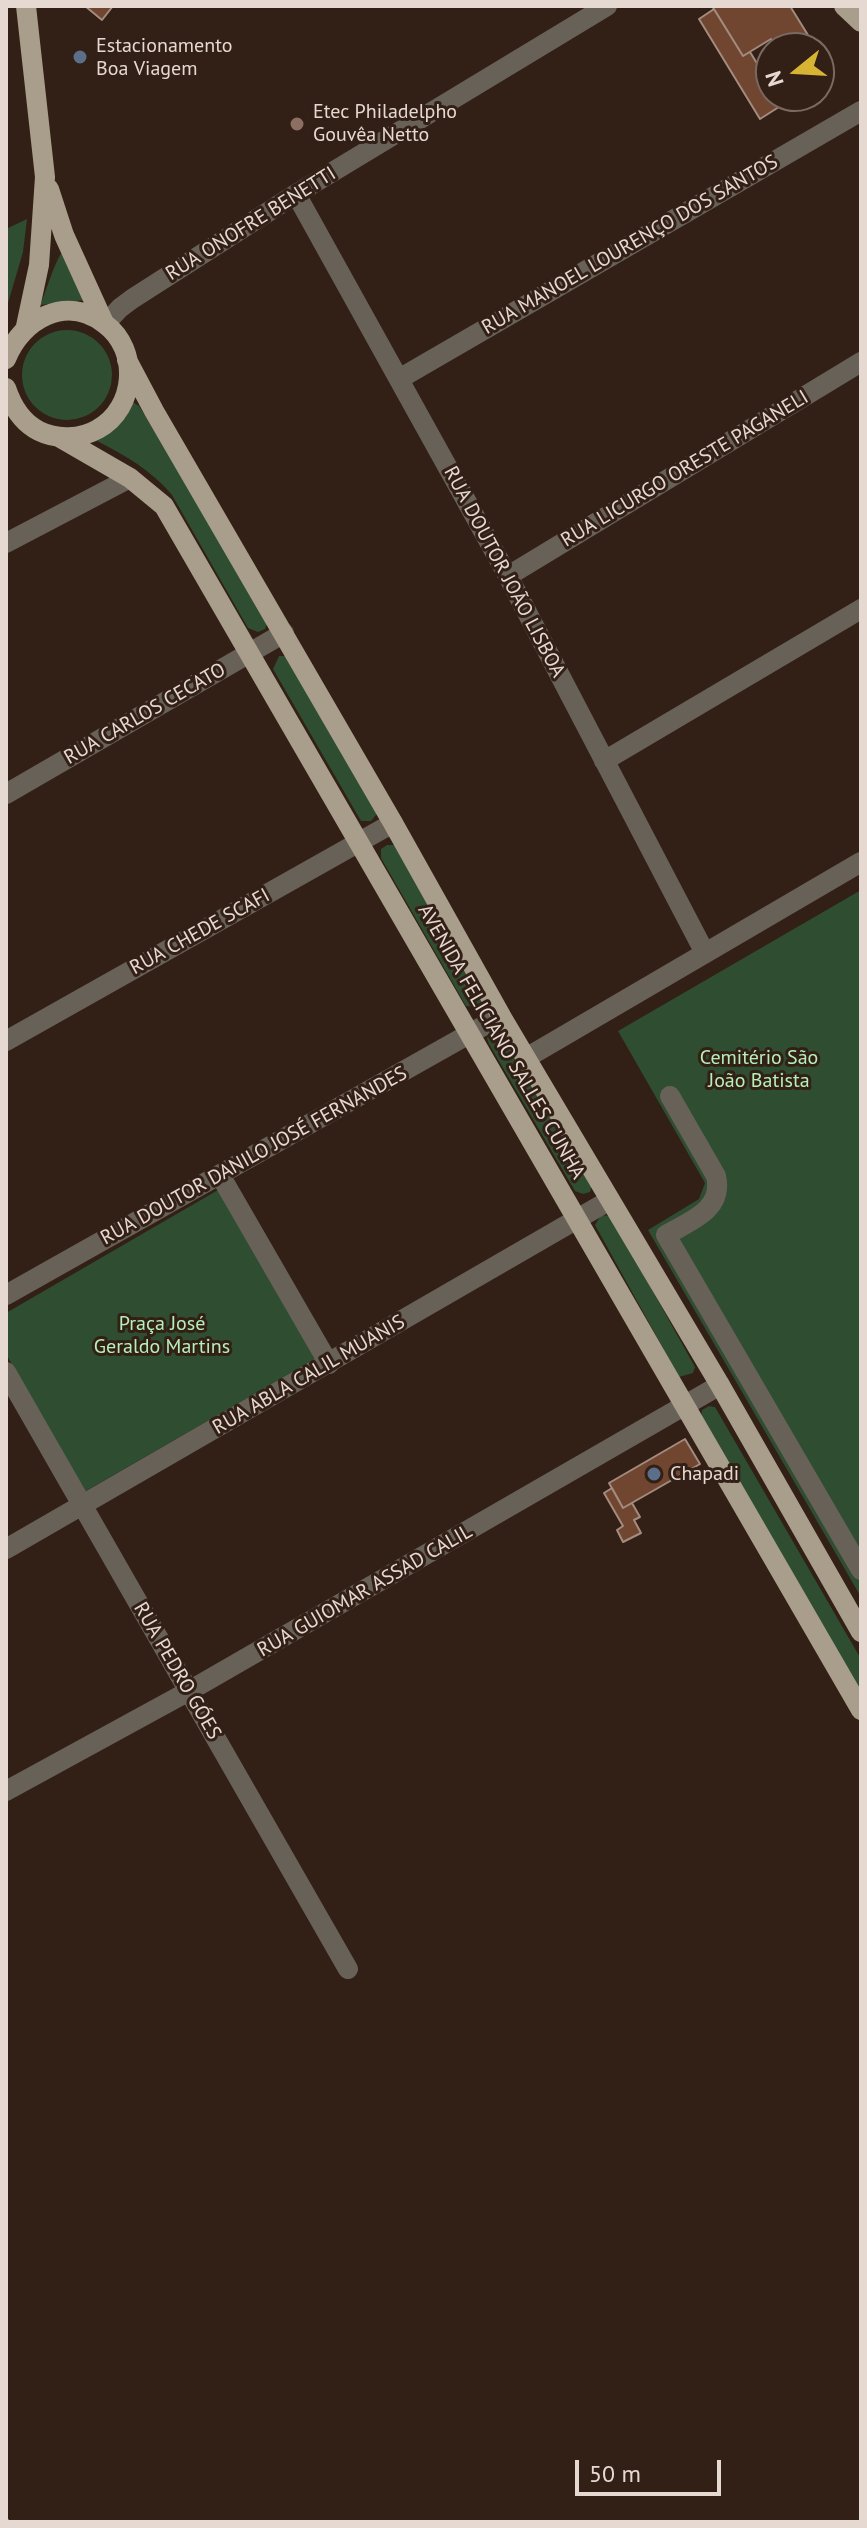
<!DOCTYPE html>
<meta charset="utf-8">
<style>
body{margin:0}
#map{position:relative;width:867px;height:2528px;overflow:hidden;background:#321f15;font-family:"PT Sans",sans-serif}
canvas{display:block}
.frame{position:absolute;inset:0;border:8px solid #e6d9d2;pointer-events:none}
.north{position:absolute;left:755px;top:32px;width:80px;height:80px;box-sizing:border-box;background:#321f15;border:2px solid #7a6961;border-radius:50%;rotate:252deg;font-size:22px;font-weight:700;line-height:32px;text-align:center;color:#e6d9d2}
.north::after{content:'';display:block;margin:auto;width:28px;height:36px;background:#d7b434;clip-path:polygon(50% 0,100% 100%,50% 72%,0 100%)}
.scale{position:absolute;left:575px;top:2460px;width:146px;height:36px;box-sizing:border-box;border:4px solid #e6d9d2;border-top:0;padding-left:10px;font-size:24px;line-height:28px;white-space:nowrap;color:#e6d9d2;-webkit-text-stroke:6px #321f15;paint-order:stroke}
</style>
<div id="map">
<canvas width="867" height="2528"></canvas>
<div class="frame"></div>
<div class="north">N</div>
<div class="scale">50 m</div>
</div>
<script>
const c = document.querySelector('canvas').getContext('2d');
c.lineJoin = 'round';
function fillPath(path, color) {
  c.fillStyle = color;
  c.fill(path, 'evenodd');
}
function strokePath(path, color, width, dash) {
  c.strokeStyle = color;
  c.lineWidth = width;
  c.lineCap = dash ? 'butt' : 'round';
  c.setLineDash(dash || []);
  c.stroke(path);
}
function drawText(font, color, halo, rows, align = 'center') {
  c.font = font + ' "PT Sans",sans-serif';
  c.lineWidth = 6;
  c.setLineDash([]);
  c.textBaseline = 'middle';
  c.strokeStyle = halo;
  c.fillStyle = color;
  for (const [text, x, y, turn = 0] of rows) {
    c.save();
    c.translate(x, y);
    c.rotate((+turn || 0) * Math.PI / 180);
    c.textAlign = isNaN(turn) ? turn : align;
    if (halo) c.strokeText(text, 0, 0);
    c.fillText(text, 0, 0);
    c.restore();
  }
}
const green = new Path2D(`
 M 27,219 L 23,252 L 6,310 L 6,229 Z
 M 63,251 L 85,300 L 40,305 C 47,290 54,262 63,251 Z
 M22 375a45 45 0 1 1 90 0a45 45 0 1 1-90 0Z
 M 133,402 L 139,406 L 269,619 L 265,629 L 258,632 L 248,628 L 172,495 C 151,470 126,456 97,441 L 125,418 Z
 M 279,656 L 286,656 L 377,807 L 376,815 L 371,821 L 361,821 L 273,669 Z
 M 387,845 L 395,845 L 482,1001 L 476,1007 L 466,1006 L 381,858 L 381,849 Z
 M 861,890 L 861,1597 L 648,1230 L 699,1199 L 705,1183 L 618,1031 Z
 M 502,1030 L 592,1185 L 590,1192 L 583,1194 L 575,1191 L 489,1044 L 487,1038 L 494,1031 Z
 M 218,1190 L 315,1359 L 84,1492 L 6,1354 L 6,1313 Z
 M 601,1215 L 611,1216 L 695,1367 L 693,1373 L 679,1377 L 595,1225 Z
 M 709,1406 L 715,1407 L 861,1659 L 861,1693 L 701,1418 L 702,1410 Z`);
const building = new Path2D(`
 M 85,6 L 113,6 L 102,20 Z
 M 712,6 L 790,6 L 816,48 L 776,48 L 771,39 L 743,56 Z
 M 714,9 L 743,56 L 750,52 L 771,86 L 771,96 L 777,96 L 782,105 L 760,119 L 699,19 Z
 M 685,1439 L 700,1464 L 623,1508 L 609,1483 Z
 M 612,1488 L 623,1508 L 632,1503 L 640,1517 L 634,1520 L 641,1533 L 623,1542 L 617,1530 L 623,1526 L 604,1493 Z`);
const minor = new Path2D(`
 M 296,194 L 508,576 L 705,953
 M 105,324 L 120,308 L 132,299 L 296,194 L 607,6
 M 399,379 L 861,111
 M 6,543 L 130,478
 M 508,576 L 861,362
 M 604,761 L 861,609
 M 6,794 L 284,633
 M 6,1041 L 393,823
 M 526,1058 L 861,862
 M 670,1096 L 716,1176 C 724,1210 690,1221 666,1235 L 861,1570
 M 220,1175 L 329,1364
 M 6,1295 L 501,1016
 M 6,1372 L 348,1969
 M 6,1549 L 610,1200
 M 6,1791 L 189,1691 L 720,1385`);
const major = new Path2D(`
 M 26,6 L 45,177 L 39,265 L 26,326
 M 844,6 L 861,22
 M 49,189 L 64,235 L 104,323
 M 6,359 C 22,319 66,294 105,324 C 140,350 136,408 98,429 C 81,439 57,440 39,431 C 21,422 12,406 6,388
 M 127,360 L 154,411 L 393,823 L 501,1016 L 720,1385 L 861,1632
 M 59,437 L 130,478 L 164,506 L 861,1710`);
const rail = new Path2D(`
 M 6,2521 L 6,2522`);
const markers = [
 [80,57,8,"#5c6f8a"],
 [297,124,8,"#8d6e63"],
 [654,1474,8,"#5c6f8a"]
];
const poiNames = [
 ["Estacionamento",96,46],
 ["Boa Viagem",96,69],
 ["Etec Philadelpho",313,112],
 ["Gouvêa Netto",313,135],
 ["Chapadi",670,1474]
];
const streetNames = [
 ["RUA ONOFRE BENETTI",251,224,-32],
 ["RUA MANOEL LOURENÇO DOS SANTOS",630,245,-30],
 ["RUA LICURGO ORESTE PAGANELI",685,469,-31],
 ["RUA DOUTOR JOÃO LISBOA",504,572,62],
 ["RUA CARLOS CECATO",145,714,-30],
 ["RUA CHEDE SCAFI",200,932,-29],
 ["AVENIDA FELICIANO SALLES CUNHA",501,1042,60],
 ["RUA DOUTOR DANILO JOSÉ FERNANDES",254,1156,-29],
 ["RUA ABLA CALIL MUANIS",309,1375,-30],
 ["RUA GUIOMAR ASSAD CALIL",365,1591,-30],
 ["RUA PEDRO GÓES",177,1671,60]
];
const parkNames = [
 ["Cemitério São",759,1058],
 ["João Batista",759,1081],
 ["Praça José",162,1324],
 ["Geraldo Martins",162,1347]
];
fillPath(green, '#2f4d31');
fillPath(building, '#704630');
strokePath(building, '#a38b7f', 2);
strokePath(minor, '#676158', 20);
strokePath(major, '#a99e8b', 20);
strokePath(rail, '#ad9e96', 6);
for (const [x, y, r, color] of markers) {
  const dot = new Path2D();
  dot.arc(x, y, r, 0, 2 * Math.PI);
  c.fillStyle = color;
  c.fill(dot);
  strokePath(dot, '#321f15', 3);
}
drawText('20px', '#e6d9d2', '#321f15', poiNames, 'left');
drawText('20px', '#e6d9d2', '#321f15', streetNames);
drawText('20px', '#b6f0b8', '#321f15', parkNames);
</script>
